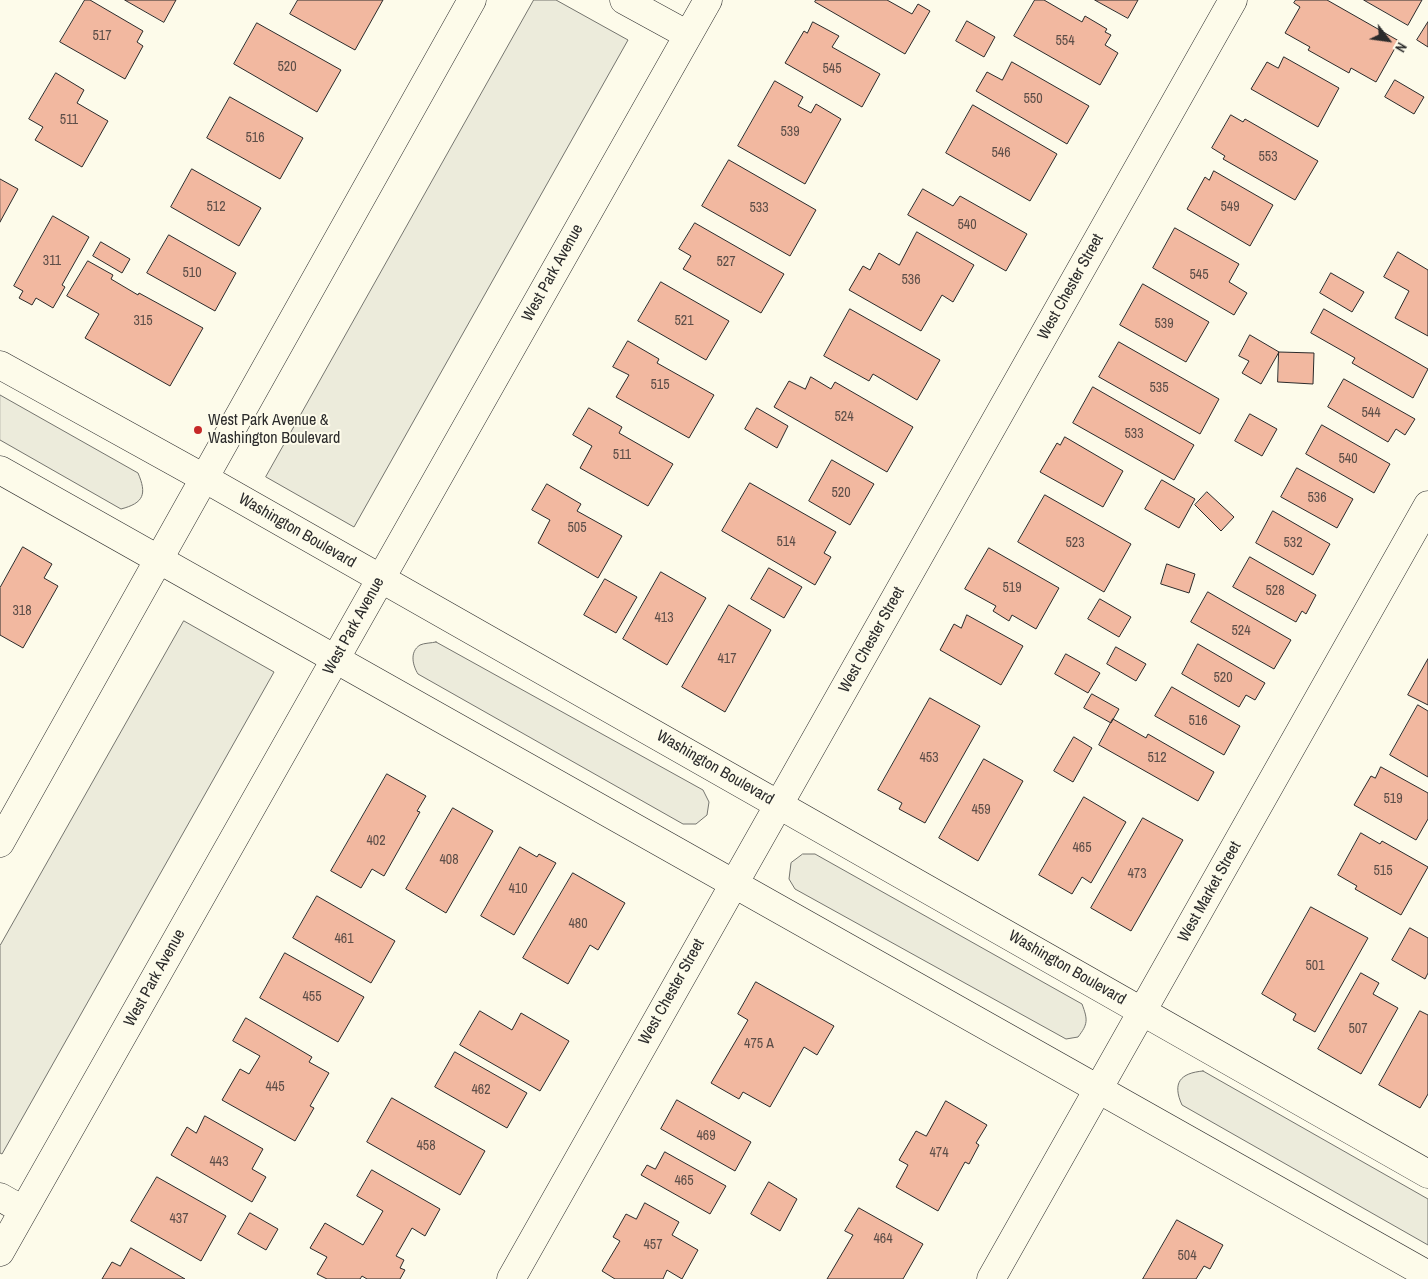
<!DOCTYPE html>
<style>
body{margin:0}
#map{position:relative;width:1428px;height:1279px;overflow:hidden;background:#fdfbea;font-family:"Archivo Narrow",sans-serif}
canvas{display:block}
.north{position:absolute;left:1363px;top:15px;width:50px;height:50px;-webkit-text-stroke:4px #fdfbea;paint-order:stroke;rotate:120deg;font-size:14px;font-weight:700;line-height:20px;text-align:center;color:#2b2b2b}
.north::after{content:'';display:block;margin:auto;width:18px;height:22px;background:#2b2b2b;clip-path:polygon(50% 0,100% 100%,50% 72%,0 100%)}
</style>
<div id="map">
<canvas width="1428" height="1279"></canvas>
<div class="north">N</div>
</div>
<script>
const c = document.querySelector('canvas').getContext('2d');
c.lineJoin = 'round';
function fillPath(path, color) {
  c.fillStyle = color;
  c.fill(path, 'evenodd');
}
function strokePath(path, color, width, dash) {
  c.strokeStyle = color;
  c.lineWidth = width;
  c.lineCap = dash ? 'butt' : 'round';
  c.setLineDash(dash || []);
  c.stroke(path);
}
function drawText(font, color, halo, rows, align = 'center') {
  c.font = font + ' "Archivo Narrow",sans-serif';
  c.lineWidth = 4;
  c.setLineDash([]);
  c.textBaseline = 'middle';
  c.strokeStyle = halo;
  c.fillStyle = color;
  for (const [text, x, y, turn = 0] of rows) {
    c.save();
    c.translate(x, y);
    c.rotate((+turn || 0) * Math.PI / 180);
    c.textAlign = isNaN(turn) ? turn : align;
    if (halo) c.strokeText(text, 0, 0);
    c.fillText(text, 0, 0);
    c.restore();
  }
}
const green = new Path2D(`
 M 534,0 L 556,0 L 628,40 L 354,527 L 266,477 Z
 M 0,395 L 138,473 C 147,494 144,503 121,509 L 0,440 Z
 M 184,621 L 274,672 L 2,1154 L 0,1153 L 0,946 Z
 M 436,642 L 703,790 L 709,802 L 707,815 L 696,824 L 683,824 L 418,674 C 413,666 409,652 420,645 C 424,643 432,643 436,642 Z
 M 803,854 L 815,854 L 1082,1004 C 1088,1020 1088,1024 1078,1037 L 1066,1039 L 795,889 L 789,879 L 791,863 Z
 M 1203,1071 L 1428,1199 L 1428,1245 L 1182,1105 C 1172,1083 1180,1073 1203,1071 Z`);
const building = new Path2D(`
 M 85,0 L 90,0 L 143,31 L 137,42 L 143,46 L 125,79 L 60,42 Z
 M 125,0 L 176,0 L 164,22 Z
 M 298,0 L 383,0 L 355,50 L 290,14 Z
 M 816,0 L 887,0 L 912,14 L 918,4 L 930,11 L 905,54 L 815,2 Z
 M 1035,0 L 1044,0 L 1082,22 L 1085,16 L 1107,29 L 1105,32 L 1111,35 L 1105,45 L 1118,53 L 1100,85 L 1014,36 Z
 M 1095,0 L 1138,0 L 1128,18 Z
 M 1296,0 L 1327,0 L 1399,41 L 1376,82 L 1351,68 L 1349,73 L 1308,50 L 1310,47 L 1285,33 L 1300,7 L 1294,3 Z
 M 1364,0 L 1422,0 L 1408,25 Z
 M 967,21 L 995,37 L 984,57 L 956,41 Z
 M 813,22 L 839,36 L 832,47 L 880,74 L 862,107 L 785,63 L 804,31 L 807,33 Z
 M 1428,22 L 1428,47 L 1417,40 Z
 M 257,23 L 341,70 L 317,112 L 234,64 Z
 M 1284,57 L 1339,88 L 1318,127 L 1251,89 L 1267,62 L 1278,68 Z
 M 1012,62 L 1089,106 L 1067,144 L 976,91 L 987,72 L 1002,80 Z
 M 56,73 L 84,90 L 77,103 L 108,121 L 82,167 L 35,140 L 43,127 L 29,119 Z
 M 1395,80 L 1424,97 L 1414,114 L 1385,97 Z
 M 775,81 L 803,97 L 798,106 L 811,113 L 816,104 L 841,119 L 805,184 L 738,146 Z
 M 230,97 L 303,138 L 280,179 L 207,138 Z
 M 973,105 L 1057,154 L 1030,201 L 946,153 Z
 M 1231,115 L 1243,122 L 1245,119 L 1318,161 L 1295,200 L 1223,159 L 1225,156 L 1212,148 Z
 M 729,160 L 816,210 L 790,256 L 702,206 Z
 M 192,169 L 261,208 L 239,246 L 171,207 Z
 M 1214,171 L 1273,205 L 1250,246 L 1187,209 L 1205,177 L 1209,180 Z
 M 0,179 L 18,189 L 0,222 Z
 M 923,189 L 953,206 L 960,196 L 1027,234 L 1006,271 L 908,215 Z
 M 53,216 L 89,237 L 62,285 L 65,287 L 53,308 L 36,298 L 32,305 L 19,298 L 23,291 L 14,286 Z
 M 695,223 L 784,274 L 761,313 L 683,269 L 691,256 L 679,249 Z
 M 1175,228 L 1239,264 L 1229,282 L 1247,293 L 1234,315 L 1153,268 Z
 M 917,232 L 974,265 L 953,302 L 942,295 L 921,331 L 849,290 L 863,266 L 870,270 L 879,253 L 899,265 Z
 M 169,235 L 236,273 L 215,311 L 147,273 Z
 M 101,242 L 130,259 L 122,273 L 93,256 Z
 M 1398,252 L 1428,270 L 1428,336 L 1395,318 L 1409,291 L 1384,277 Z
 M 88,261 L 113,275 L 111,279 L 138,295 L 139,293 L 203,328 L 170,386 L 85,338 L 99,314 L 67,296 Z
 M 1331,273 L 1364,292 L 1352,312 L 1320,293 Z
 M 661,282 L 729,321 L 706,360 L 638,321 Z
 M 1143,284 L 1209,322 L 1186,362 L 1120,325 Z
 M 850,309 L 940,360 L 917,400 L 873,374 L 869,381 L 824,356 Z
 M 1324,309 L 1428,369 L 1413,398 L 1352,363 L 1355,358 L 1311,333 Z
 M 1250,335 L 1279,352 L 1261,384 L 1242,373 L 1249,361 L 1239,356 Z
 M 628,341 L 659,359 L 657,363 L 714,395 L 689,438 L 616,397 L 629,375 L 613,367 Z
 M 1119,342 L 1219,399 L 1200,434 L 1099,377 Z
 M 1279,352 L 1314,353 L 1313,384 L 1278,382 Z
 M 811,377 L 831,389 L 835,382 L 913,427 L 887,472 L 774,407 L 789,381 L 805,389 Z
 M 1344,379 L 1415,419 L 1405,435 L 1396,429 L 1388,442 L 1328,407 Z
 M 1093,387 L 1194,445 L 1174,480 L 1073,423 Z
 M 589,408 L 622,427 L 619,433 L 673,464 L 648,506 L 580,468 L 592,446 L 573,435 Z
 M 757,408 L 788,426 L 777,448 L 745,429 Z
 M 1250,414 L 1277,429 L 1262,456 L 1235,441 Z
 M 1322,425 L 1390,464 L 1374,493 L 1306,454 Z
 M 1065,437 L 1123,471 L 1103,507 L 1040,472 L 1057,443 L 1060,445 Z
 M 832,460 L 874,484 L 850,525 L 809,501 Z
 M 1297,468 L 1353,499 L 1337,528 L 1281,497 Z
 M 1162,480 L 1195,499 L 1179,528 L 1145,509 Z
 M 750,483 L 836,532 L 824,553 L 831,557 L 815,585 L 722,531 Z
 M 547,484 L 581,504 L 577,511 L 622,536 L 598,578 L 538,543 L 550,520 L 532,510 Z
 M 1207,492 L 1234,517 L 1221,531 L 1195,505 Z
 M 1045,495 L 1131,544 L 1104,592 L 1018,542 Z
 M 1273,511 L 1330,544 L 1313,575 L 1256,543 Z
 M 23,547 L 52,564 L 44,578 L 58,586 L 23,648 L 0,635 L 0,588 Z
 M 989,548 L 1059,588 L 1036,629 L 1012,615 L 1009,621 L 993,611 L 996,606 L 965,589 Z
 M 1250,557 L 1316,595 L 1306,614 L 1302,611 L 1296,622 L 1233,587 Z
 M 1167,564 L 1195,574 L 1189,593 L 1161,584 Z
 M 769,568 L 802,587 L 784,618 L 751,599 Z
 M 661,572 L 706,598 L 667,665 L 623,639 Z
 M 605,579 L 637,597 L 616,633 L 584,615 Z
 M 1208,592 L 1291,640 L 1274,669 L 1191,622 Z
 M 1100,599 L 1131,617 L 1119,637 L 1088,619 Z
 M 729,605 L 771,630 L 725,712 L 682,687 Z
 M 967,615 L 1023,646 L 1001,685 L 940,650 L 954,624 L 961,628 Z
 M 1198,644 L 1265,683 L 1255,700 L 1246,695 L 1239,707 L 1182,674 Z
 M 1116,647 L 1146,664 L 1136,681 L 1107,664 Z
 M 1066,654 L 1100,673 L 1088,693 L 1055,674 Z
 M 1428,659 L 1428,705 L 1408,695 Z
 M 1172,687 L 1240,726 L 1224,755 L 1155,716 Z
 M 1092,694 L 1119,709 L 1111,723 L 1084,708 Z
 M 930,698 L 980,726 L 925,823 L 899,809 L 902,803 L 878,790 Z
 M 1418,705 L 1428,711 L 1428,777 L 1390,755 Z
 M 1113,719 L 1146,738 L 1148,734 L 1214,772 L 1198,801 L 1099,745 Z
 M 1074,737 L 1092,748 L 1073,782 L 1054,771 Z
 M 984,759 L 1023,781 L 978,861 L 939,838 Z
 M 1381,767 L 1428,793 L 1428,819 L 1416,840 L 1354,805 L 1371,776 L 1375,778 Z
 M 387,774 L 426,796 L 417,811 L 420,812 L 384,876 L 372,869 L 361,888 L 331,871 Z
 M 1084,797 L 1126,822 L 1091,883 L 1082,877 L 1072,894 L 1039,875 Z
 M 453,808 L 493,831 L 446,913 L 406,889 Z
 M 1143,818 L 1183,840 L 1131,931 L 1091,908 Z
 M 1361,833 L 1380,844 L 1382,841 L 1428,867 L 1401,915 L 1355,889 L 1357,886 L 1338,875 Z
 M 520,847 L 537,857 L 539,854 L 556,863 L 514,935 L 481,916 Z
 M 573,873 L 625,903 L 598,950 L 590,945 L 568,984 L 523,958 Z
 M 317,896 L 395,941 L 371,983 L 293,938 Z
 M 1311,907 L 1368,938 L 1315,1032 L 1293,1020 L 1296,1014 L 1262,994 Z
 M 1410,928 L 1428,938 L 1428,973 L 1425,979 L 1392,960 Z
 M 285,953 L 364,997 L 338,1042 L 260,998 Z
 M 1361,973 L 1379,983 L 1373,994 L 1398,1008 L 1361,1074 L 1318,1049 Z
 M 756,982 L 834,1026 L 817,1055 L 804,1047 L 770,1107 L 743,1092 L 739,1099 L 711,1083 L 748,1020 L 738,1014 Z
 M 480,1011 L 512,1030 L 521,1013 L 569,1041 L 540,1091 L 460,1045 Z
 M 1420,1011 L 1428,1015 L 1428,1094 L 1420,1108 L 1379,1085 Z
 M 246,1018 L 312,1057 L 309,1062 L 329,1073 L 310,1106 L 314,1108 L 295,1141 L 222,1100 L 240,1069 L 249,1074 L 260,1056 L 233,1041 Z
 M 455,1052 L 527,1093 L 507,1128 L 435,1087 Z
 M 392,1098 L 485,1151 L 460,1195 L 367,1142 Z
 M 677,1100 L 751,1142 L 735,1171 L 661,1129 Z
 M 946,1101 L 987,1125 L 976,1143 L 979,1145 L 969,1164 L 965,1162 L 938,1211 L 896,1187 L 908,1165 L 899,1160 L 916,1131 L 926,1136 Z
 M 205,1116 L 263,1149 L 252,1169 L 266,1177 L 252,1202 L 171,1155 L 187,1127 L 196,1133 Z
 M 665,1152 L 726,1186 L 710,1214 L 641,1175 L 647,1165 L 655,1169 Z
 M 372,1170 L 440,1209 L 425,1236 L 412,1228 L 396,1256 L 404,1260 L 400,1268 L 405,1270 L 400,1279 L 367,1279 L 362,1276 L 360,1279 L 327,1279 L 317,1274 L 327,1257 L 310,1248 L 325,1223 L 363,1245 L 383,1211 L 357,1196 Z
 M 157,1177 L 226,1216 L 201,1261 L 131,1221 Z
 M 769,1182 L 797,1199 L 780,1231 L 751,1214 Z
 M 645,1203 L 679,1222 L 672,1235 L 698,1250 L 682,1279 L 667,1270 L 663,1279 L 615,1279 L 602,1271 L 620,1241 L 613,1237 L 626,1214 L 636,1219 Z
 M 859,1208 L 923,1244 L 903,1279 L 827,1279 L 853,1235 L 845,1231 Z
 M 250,1213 L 278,1229 L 266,1250 L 238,1234 Z
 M 1177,1220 L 1223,1245 L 1210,1269 L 1204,1266 L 1196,1279 L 1143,1279 Z
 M 131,1248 L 185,1279 L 102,1279 L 112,1262 L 120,1266 Z`);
const minor = new Path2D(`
 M 0,365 L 204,478 L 1428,1174
 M 0,470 L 1428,1275
 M 511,1279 L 1233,0
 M 991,1279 L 1428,505`);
const trunk = new Path2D(`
 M 624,0 L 688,35
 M 0,843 L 472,0
 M 0,1197 L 23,1210
 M 0,1252 L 708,0`);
const markers = [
 [198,430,5,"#c62828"]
];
const numberNames = [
 ["517",102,36],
 ["554",1065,41],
 ["520",287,67],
 ["545",832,69],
 ["550",1033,99],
 ["511",69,120],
 ["539",790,132],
 ["516",255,138],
 ["546",1001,153],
 ["553",1268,157],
 ["512",216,207],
 ["549",1230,207],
 ["533",759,208],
 ["540",967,225],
 ["311",52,261],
 ["527",726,262],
 ["510",192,273],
 ["545",1199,275],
 ["536",911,280],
 ["315",143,321],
 ["521",684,321],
 ["539",1164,324],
 ["515",660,385],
 ["535",1159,388],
 ["544",1371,413],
 ["524",844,417],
 ["533",1134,434],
 ["511",622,455],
 ["540",1348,459],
 ["520",841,493],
 ["536",1317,498],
 ["505",577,528],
 ["514",786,542],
 ["523",1075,543],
 ["532",1293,543],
 ["519",1012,588],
 ["528",1275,591],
 ["318",22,611],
 ["413",664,618],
 ["524",1241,631],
 ["417",727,659],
 ["520",1223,678],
 ["516",1198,721],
 ["453",929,758],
 ["512",1157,758],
 ["519",1393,799],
 ["459",981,810],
 ["402",376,841],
 ["465",1082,848],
 ["408",449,860],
 ["515",1383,871],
 ["473",1137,874],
 ["410",518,889],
 ["480",578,924],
 ["461",344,939],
 ["501",1315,966],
 ["455",312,997],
 ["507",1358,1029],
 ["475 A",759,1044],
 ["445",275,1087],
 ["462",481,1090],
 ["469",706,1136],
 ["458",426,1146],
 ["474",939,1153],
 ["443",219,1162],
 ["465",684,1181],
 ["437",179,1219],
 ["464",883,1239],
 ["457",653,1245],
 ["504",1187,1256]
];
const streetNames = [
 ["West Park Avenue",553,273,-61],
 ["West Chester Street",1071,287,-61],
 ["Washington Boulevard",297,531,30],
 ["West Park Avenue",354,626,-61],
 ["West Chester Street",872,640,-61],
 ["Washington Boulevard",715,768,30],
 ["West Market Street",1210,892,-61],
 ["Washington Boulevard",1067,968,30],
 ["West Park Avenue",155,978,-61],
 ["West Chester Street",672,992,-61]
];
const poiNames = [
 ["West Park Avenue &",208,421],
 ["Washington Boulevard",208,439]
];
fillPath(green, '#ecebdb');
strokePath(green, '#74746e', 1);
fillPath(building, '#f2b8a0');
strokePath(building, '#2b2b2b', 1);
strokePath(minor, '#2b2b2b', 29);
strokePath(trunk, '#2b2b2b', 29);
strokePath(minor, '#fdfbea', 28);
strokePath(trunk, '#fdfbea', 28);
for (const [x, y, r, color] of markers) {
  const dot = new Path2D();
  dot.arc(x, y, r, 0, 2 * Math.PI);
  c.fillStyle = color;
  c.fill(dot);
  strokePath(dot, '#fdfbea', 2);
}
drawText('14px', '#5d4e48', null, numberNames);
drawText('16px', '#2b2b2b', '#fdfbea', streetNames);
drawText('16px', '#2b2b2b', '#fdfbea', poiNames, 'left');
</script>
